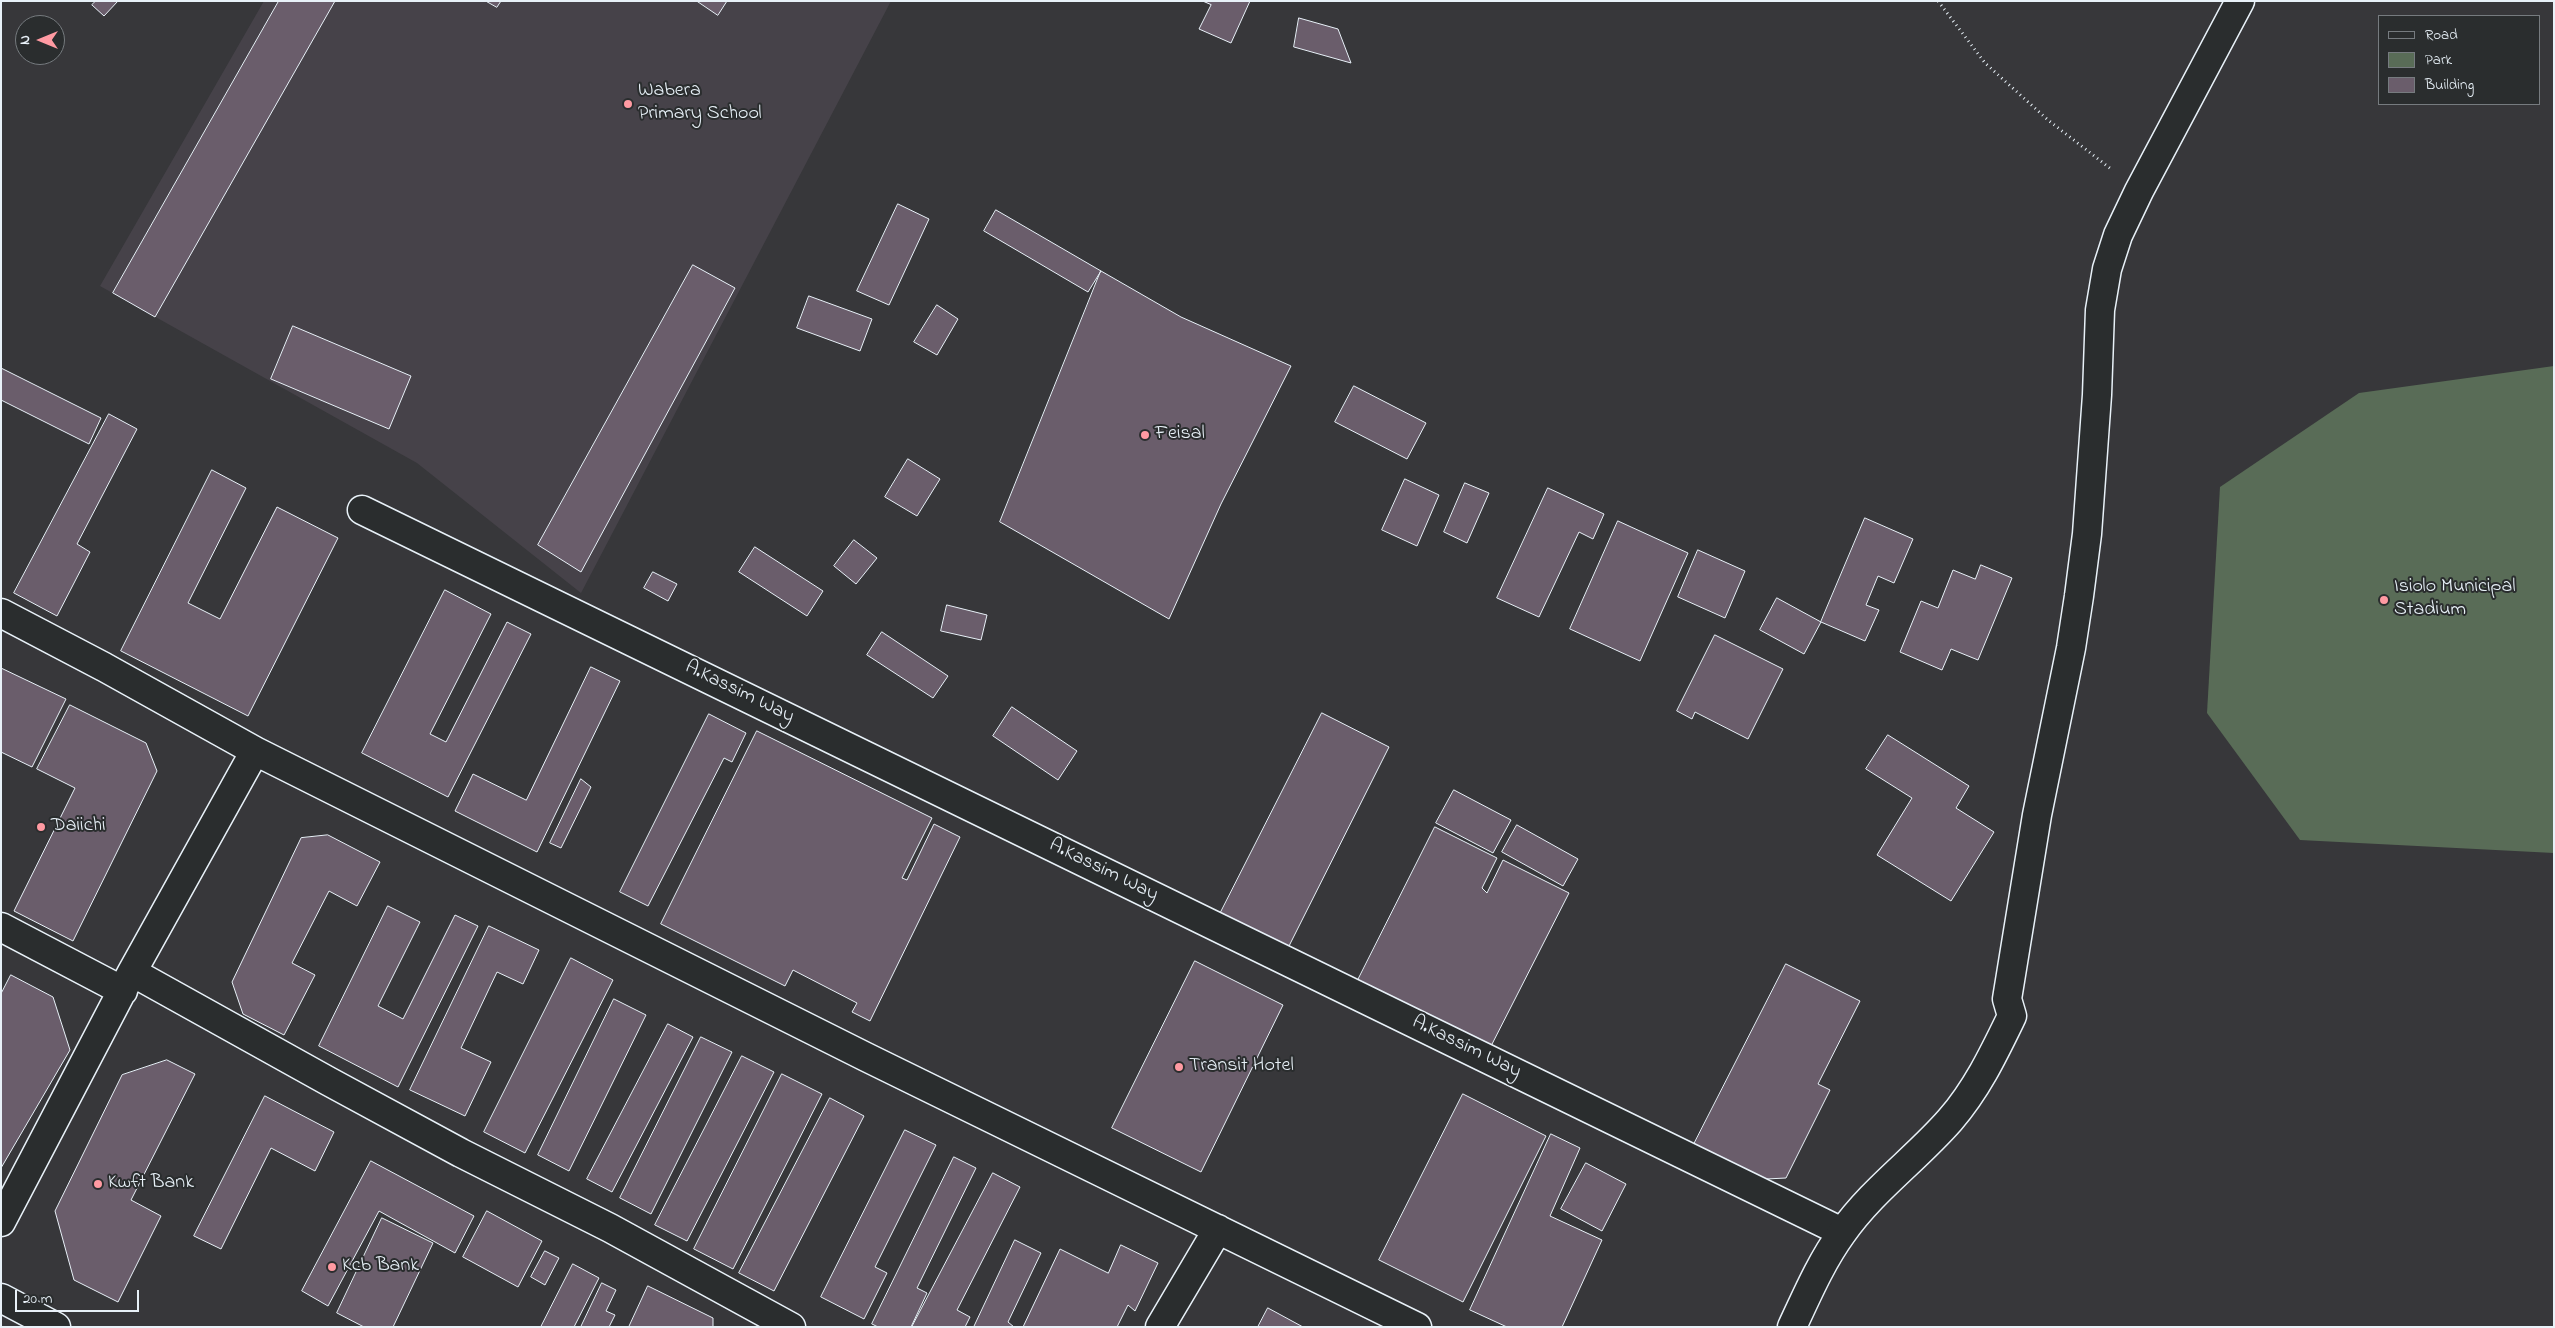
<!DOCTYPE html>
<style>
body{margin:0}
#map{position:relative;width:2555px;height:1328px;overflow:hidden;background:#37373a;font-family:"Indie Flower",sans-serif}
canvas{display:block}
.frame{position:absolute;inset:0;border:2px solid #e8f1f8;pointer-events:none}
.legend{position:absolute;left:2378px;top:15px;width:162px;height:90px;box-sizing:border-box;background:#2a2d2e;border:1px solid #767b7f;margin:0;padding:6px 9px;list-style:none;font-size:15px;color:#e8f1f8}
.legend li{display:flex;align-items:center;gap:10px;height:25px}
.legend b{width:25px;border:1px solid #767b7f}
.north{position:absolute;left:15px;top:15px;width:50px;height:50px;box-sizing:border-box;background:#2a2d2e;border:1px solid #767b7f;border-radius:50%;rotate:270deg;font-size:14px;font-weight:700;line-height:20px;text-align:center;color:#e8f1f8}
.north::after{content:'';display:block;margin:auto;width:18px;height:22px;background:#ff9aa2;clip-path:polygon(50% 0,100% 100%,50% 72%,0 100%)}
.scale{position:absolute;left:15px;top:1290px;width:124px;height:22px;box-sizing:border-box;border:2px solid #e8f1f8;border-top:0;padding-left:6px;font-size:15px;line-height:18px;white-space:nowrap;color:#e8f1f8;-webkit-text-stroke:4px #2a2d2e;paint-order:stroke}
</style>
<div id="map">
<canvas width="2555" height="1328"></canvas>
<div class="frame"></div>
<ul class="legend">
<li><b style="height:6px;background:#2a2d2e"></b>Road</li>
<li><b style="height:14px;background:#596c57"></b>Park</li>
<li><b style="height:14px;background:#6a5d6b"></b>Building</li>
</ul>
<div class="north">N</div>
<div class="scale">20 m</div>
</div>
<script>
const c = document.querySelector('canvas').getContext('2d');
c.lineJoin = 'round';
function fillPath(path, color) {
  c.fillStyle = color;
  c.fill(path, 'evenodd');
}
function strokePath(path, color, width, dash) {
  c.strokeStyle = color;
  c.lineWidth = width;
  c.lineCap = dash ? 'butt' : 'round';
  c.setLineDash(dash || []);
  c.stroke(path);
}
function drawText(font, color, halo, rows, align = 'center') {
  c.font = font + ' "Indie Flower",sans-serif';
  c.lineWidth = 4;
  c.setLineDash([]);
  c.textBaseline = 'middle';
  c.strokeStyle = halo;
  c.fillStyle = color;
  for (const [text, x, y, turn = 0] of rows) {
    c.save();
    c.translate(x, y);
    c.rotate((+turn || 0) * Math.PI / 180);
    c.textAlign = isNaN(turn) ? turn : align;
    if (halo) c.strokeText(text, 0, 0);
    c.fillText(text, 0, 0);
    c.restore();
  }
}
const built = new Path2D(`
 M 264,1 L 891,1 L 581,593 L 417,463 L 100,286 Z`);
const green = new Path2D(`
 M 2554,366 L 2554,853 L 2300,840 L 2207,713 L 2220,487 L 2359,393 Z`);
const building = new Path2D(`
 M 96,1 L 118,1 L 104,16 L 92,5 Z
 M 279,1 L 335,1 L 155,317 L 113,293 Z
 M 486,1 L 501,1 L 497,7 Z
 M 697,1 L 727,1 L 718,15 Z
 M 1203,1 L 1250,1 L 1231,43 L 1199,29 L 1211,5 Z
 M 1299,18 L 1338,29 L 1351,63 L 1294,47 Z
 M 898,204 L 929,219 L 889,305 L 857,291 Z
 M 996,210 L 1101,271 L 1088,292 L 984,231 Z
 M 693,265 L 735,288 L 581,572 L 538,545 Z
 M 1101,271 L 1181,317 L 1291,366 L 1221,504 L 1169,619 L 1000,522 Z
 M 809,296 L 872,319 L 860,351 L 797,328 Z
 M 937,305 L 958,319 L 937,355 L 914,342 Z
 M 293,326 L 411,376 L 389,429 L 271,379 Z
 M 1,368 L 101,418 L 89,444 L 1,400 Z
 M 1354,386 L 1426,423 L 1407,459 L 1335,422 Z
 M 109,414 L 137,429 L 77,544 L 90,552 L 57,616 L 14,593 Z
 M 908,459 L 940,479 L 917,516 L 885,497 Z
 M 212,470 L 246,488 L 188,603 L 220,619 L 277,507 L 338,538 L 248,716 L 121,651 Z
 M 1405,479 L 1439,495 L 1417,546 L 1382,530 Z
 M 1465,483 L 1489,493 L 1467,543 L 1444,532 Z
 M 1548,488 L 1604,514 L 1593,539 L 1579,532 L 1539,617 L 1497,598 Z
 M 1865,518 L 1913,539 L 1894,583 L 1878,576 L 1866,605 L 1879,610 L 1865,641 L 1821,622 Z
 M 1618,521 L 1688,553 L 1640,661 L 1570,629 Z
 M 854,540 L 877,558 L 856,584 L 834,566 Z
 M 755,547 L 823,591 L 807,616 L 739,572 Z
 M 1698,550 L 1745,571 L 1725,618 L 1678,597 Z
 M 1981,565 L 2012,578 L 1978,660 L 1951,649 L 1942,670 L 1900,652 L 1921,601 L 1938,608 L 1953,570 L 1975,579 Z
 M 653,572 L 677,584 L 668,601 L 644,588 Z
 M 445,590 L 491,614 L 430,734 L 446,742 L 507,622 L 531,634 L 448,797 L 362,753 Z
 M 1777,598 L 1821,622 L 1804,654 L 1760,630 Z
 M 947,605 L 987,615 L 981,640 L 941,631 Z
 M 882,632 L 948,676 L 933,698 L 867,655 Z
 M 1715,635 L 1783,669 L 1748,739 L 1695,712 L 1692,719 L 1677,711 Z
 M 591,667 L 620,681 L 537,852 L 455,811 L 473,774 L 526,800 Z
 M 1,668 L 66,699 L 32,767 L 1,752 Z
 M 70,705 L 146,743 L 157,771 L 73,941 L 14,911 L 75,788 L 37,769 Z
 M 1012,707 L 1077,751 L 1058,780 L 993,736 Z
 M 1322,713 L 1389,747 L 1288,948 L 1220,914 Z
 M 709,714 L 746,733 L 732,762 L 724,758 L 648,906 L 620,892 Z
 M 757,731 L 932,818 L 902,878 L 907,880 L 934,824 L 960,837 L 870,1021 L 852,1012 L 857,1003 L 793,970 L 785,986 L 661,924 Z
 M 1888,735 L 1969,786 L 1956,808 L 1994,832 L 1951,901 L 1877,855 L 1912,798 L 1866,769 Z
 M 581,779 L 591,787 L 561,848 L 550,843 Z
 M 1454,790 L 1511,820 L 1493,853 L 1436,823 Z
 M 1517,825 L 1578,859 L 1563,886 L 1502,852 Z
 M 1435,827 L 1497,858 L 1482,888 L 1487,893 L 1503,860 L 1569,893 L 1488,1052 L 1356,984 Z
 M 328,835 L 380,862 L 357,906 L 329,891 L 292,963 L 315,975 L 284,1035 L 243,1014 L 232,982 L 301,838 Z
 M 388,906 L 420,922 L 378,1006 L 403,1019 L 455,915 L 478,926 L 398,1087 L 319,1046 Z
 M 489,926 L 539,950 L 523,984 L 497,972 L 461,1048 L 491,1062 L 465,1116 L 410,1090 Z
 M 571,958 L 613,980 L 525,1153 L 484,1132 Z
 M 1195,961 L 1283,1005 L 1201,1172 L 1112,1128 Z
 M 1786,964 L 1860,1001 L 1818,1084 L 1830,1090 L 1786,1178 L 1746,1180 L 1690,1152 Z
 M 11,975 L 53,997 L 70,1050 L 1,1168 L 1,994 Z
 M 614,999 L 646,1015 L 569,1171 L 538,1155 Z
 M 668,1024 L 693,1037 L 612,1192 L 587,1179 Z
 M 701,1037 L 732,1052 L 651,1214 L 620,1198 Z
 M 742,1056 L 774,1072 L 687,1241 L 655,1225 Z
 M 167,1060 L 195,1074 L 131,1200 L 161,1216 L 118,1302 L 74,1280 L 55,1211 L 122,1075 Z
 M 782,1074 L 822,1094 L 733,1269 L 694,1249 Z
 M 1463,1094 L 1546,1136 L 1463,1302 L 1379,1260 Z
 M 265,1096 L 334,1132 L 315,1171 L 271,1148 L 221,1249 L 194,1236 Z
 M 830,1098 L 864,1116 L 774,1291 L 739,1273 Z
 M 905,1130 L 936,1145 L 875,1267 L 887,1273 L 864,1319 L 821,1297 Z
 M 1551,1134 L 1580,1148 L 1550,1216 L 1602,1240 L 1562,1327 L 1507,1327 L 1470,1310 Z
 M 954,1157 L 976,1168 L 917,1288 L 927,1293 L 911,1327 L 878,1327 L 872,1324 Z
 M 371,1161 L 474,1216 L 455,1253 L 379,1211 L 328,1306 L 302,1291 Z
 M 1586,1163 L 1626,1184 L 1602,1231 L 1561,1209 Z
 M 993,1173 L 1020,1187 L 957,1310 L 970,1317 L 965,1327 L 912,1327 Z
 M 487,1211 L 542,1241 L 518,1287 L 463,1257 Z
 M 382,1218 L 433,1243 L 393,1327 L 364,1327 L 337,1313 Z
 M 1015,1240 L 1041,1253 L 1008,1322 L 1014,1327 L 974,1327 Z
 M 1121,1245 L 1158,1263 L 1135,1311 L 1128,1305 L 1117,1327 L 1023,1327 L 1060,1249 L 1108,1273 Z
 M 545,1251 L 559,1258 L 545,1285 L 531,1277 Z
 M 573,1264 L 599,1278 L 574,1327 L 541,1327 Z
 M 602,1283 L 616,1290 L 606,1311 L 615,1315 L 609,1327 L 581,1327 Z
 M 648,1286 L 713,1318 L 713,1327 L 629,1327 Z
 M 1268,1308 L 1303,1327 L 1258,1327 Z`);
const path = new Path2D(`
 M 1938,1 L 1985,63 L 2048,120 L 2111,169`);
const street = new Path2D(`
 M 362,510 L 1842,1232
 M 1,613 L 104,667 L 255,751
 M 1,927 L 123,991
 M 132,972 L 328,1081 L 461,1153 L 610,1228 L 791,1327
 M 1,1222 L 132,972 L 255,751 L 866,1057 L 1417,1327
 M 1,1298 L 56,1327
 M 1160,1327 L 1218,1229`);
const secondary = new Path2D(`
 M 1792,1327 C 1807,1295 1821,1262 1842,1233 C 1872,1190 1916,1159 1950,1120 C 1977,1089 1994,1053 2012,1016 L 2007,999 L 2037,815 L 2071,648 L 2079,596 L 2087,534 L 2097,395 L 2100,310 L 2107,269 L 2118,235 L 2139,191 L 2240,1`);
const markers = [
 [628,104,5,"#ff9aa2"],
 [1145,435,5,"#ff9aa2"],
 [2384,600,5,"#ff9aa2"],
 [41,827,5,"#ff9aa2"],
 [1179,1067,5,"#ff9aa2"],
 [98,1184,5,"#ff9aa2"],
 [332,1267,5,"#ff9aa2"]
];
const poiNames = [
 ["Wabera",638,92],
 ["Primary School",638,115],
 ["Feisal",1155,435],
 ["Isiolo Municipal",2394,588],
 ["Stadium",2394,611],
 ["Daiichi",51,827],
 ["Transit Hotel",1189,1067],
 ["Kwft Bank",108,1184],
 ["Kcb Bank",342,1267]
];
const streetNames = [
 ["A.Kassim Way",739,693,26],
 ["A.Kassim Way",1103,871,26],
 ["A.Kassim Way",1466,1048,26]
];
fillPath(built, '#464249');
fillPath(green, '#596c57');
fillPath(building, '#6a5d6b');
strokePath(building, '#e8f1f8', 1);
strokePath(street, '#e8f1f8', 31);
strokePath(secondary, '#e8f1f8', 31);
strokePath(path, '#e8f1f8', 3, [1, 4]);
strokePath(street, '#2a2d2e', 28);
strokePath(secondary, '#2a2d2e', 28);
for (const [x, y, r, color] of markers) {
  const dot = new Path2D();
  dot.arc(x, y, r, 0, 2 * Math.PI);
  c.fillStyle = color;
  c.fill(dot);
  strokePath(dot, '#2a2d2e', 2);
}
drawText('20px', '#e8f1f8', '#2a2d2e', poiNames, 'left');
drawText('20px', '#e8f1f8', '#2a2d2e', streetNames);
</script>
